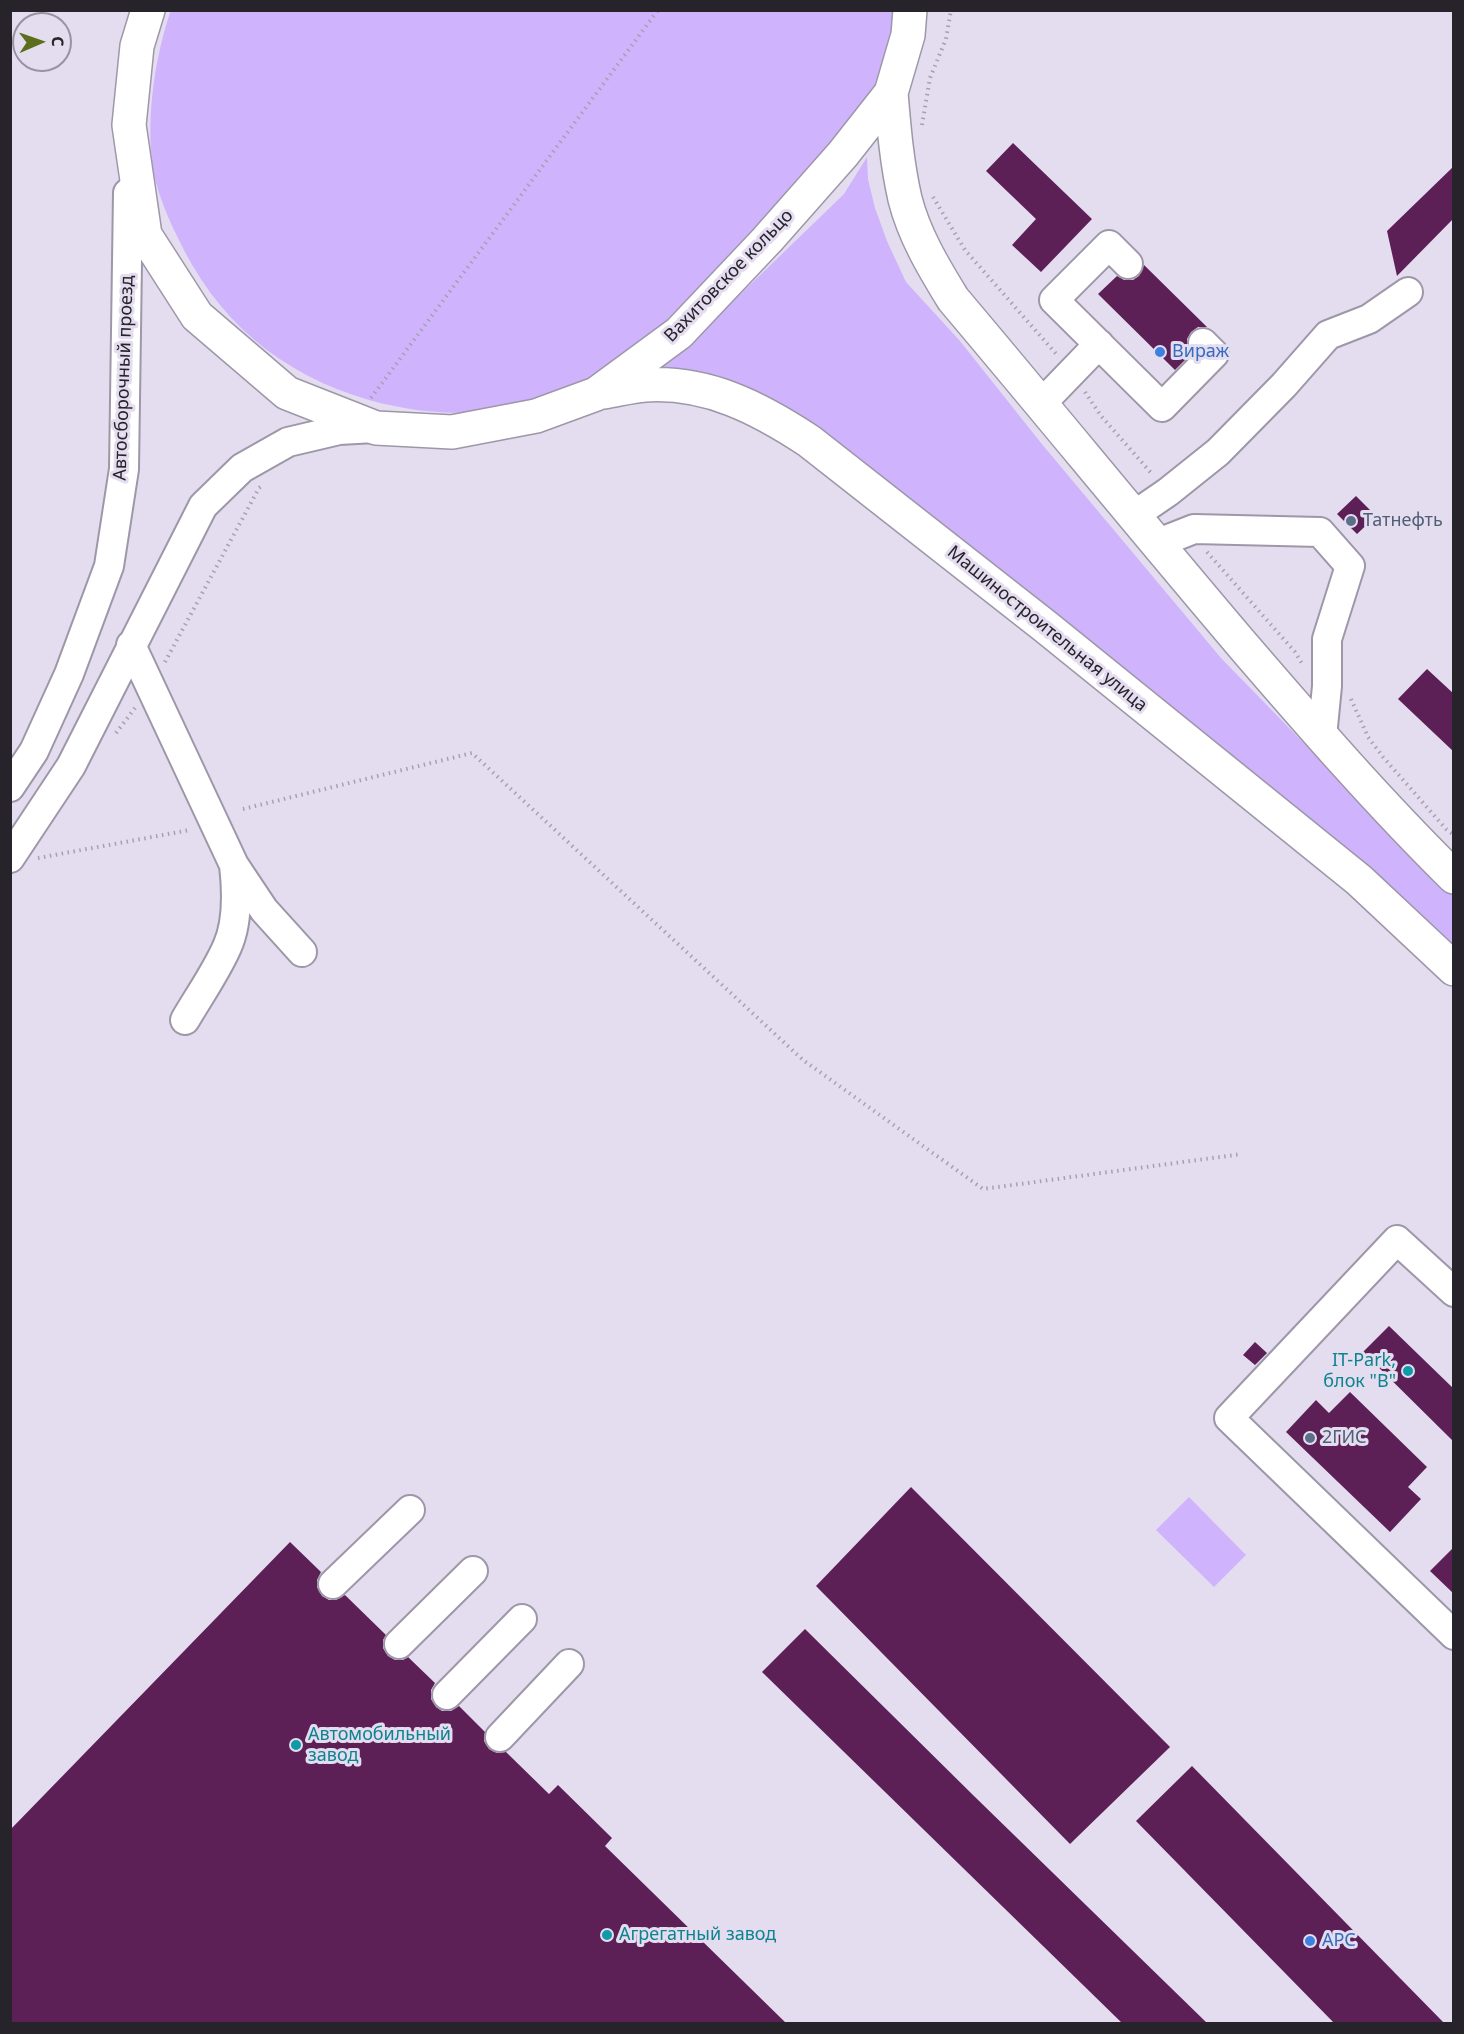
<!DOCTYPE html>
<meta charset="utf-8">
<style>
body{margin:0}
#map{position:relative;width:1464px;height:2034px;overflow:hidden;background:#e4ddf0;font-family:"Noto Sans",sans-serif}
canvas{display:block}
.frame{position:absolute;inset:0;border:12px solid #26242a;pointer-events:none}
.north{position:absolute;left:12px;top:12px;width:60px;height:60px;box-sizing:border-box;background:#e4ddf0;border:2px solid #9893a1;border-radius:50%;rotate:88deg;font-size:16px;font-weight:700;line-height:24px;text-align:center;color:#26242a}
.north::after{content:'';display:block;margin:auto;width:21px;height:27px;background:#5b6e1b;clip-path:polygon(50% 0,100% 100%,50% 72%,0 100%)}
</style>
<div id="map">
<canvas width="1464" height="2034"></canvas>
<div class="frame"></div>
<div class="north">С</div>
</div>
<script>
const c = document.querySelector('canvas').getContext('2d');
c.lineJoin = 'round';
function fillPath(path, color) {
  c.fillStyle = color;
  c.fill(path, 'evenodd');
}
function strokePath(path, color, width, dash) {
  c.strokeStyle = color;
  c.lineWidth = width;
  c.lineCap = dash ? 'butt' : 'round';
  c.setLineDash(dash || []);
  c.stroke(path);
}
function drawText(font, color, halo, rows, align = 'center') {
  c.font = font + ' "Noto Sans",sans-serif';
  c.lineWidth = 6;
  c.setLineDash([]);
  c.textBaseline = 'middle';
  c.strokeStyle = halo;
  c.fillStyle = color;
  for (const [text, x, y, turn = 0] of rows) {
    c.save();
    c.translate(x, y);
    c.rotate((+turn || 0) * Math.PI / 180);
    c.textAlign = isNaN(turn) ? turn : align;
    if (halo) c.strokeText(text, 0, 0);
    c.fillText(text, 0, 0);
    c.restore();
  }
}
const green = new Path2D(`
 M 171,10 L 896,11 C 890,38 884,66 872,92 C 852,137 799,187 765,224 C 733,259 701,292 666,323 C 654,334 643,347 630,356 C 594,383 540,403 496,412 C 486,414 475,413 465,413 C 432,413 401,409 369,400 C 280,374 216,320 177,236 C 168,218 160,198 155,179 C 144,129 154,58 171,10 Z
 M 867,157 L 868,179 L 875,208 L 887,241 L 906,282 L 960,341 L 1041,443 L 1221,658 L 1408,850 L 1453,893 L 1453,946 L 861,465 L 658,371 L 699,334 L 844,194 Z
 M 1189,1497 L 1246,1555 L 1214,1587 L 1156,1530 Z`);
const building = new Path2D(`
 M 1013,143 L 1092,219 L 1041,272 L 1012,245 L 1036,219 L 986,171 Z
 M 1454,166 L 1454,218 L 1397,276 L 1387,231 Z
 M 1144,265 L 1207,327 L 1198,327 L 1191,332 L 1187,339 L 1187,347 L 1191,354 L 1175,370 L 1098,294 L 1117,276 L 1124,280 L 1133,280 L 1139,276 Z
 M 1356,496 L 1376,516 L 1357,534 L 1337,514 Z
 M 1427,669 L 1454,694 L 1454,752 L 1398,699 Z
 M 1389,1326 L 1454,1389 L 1454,1442 L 1363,1352 Z
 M 1255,1342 L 1267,1353 L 1255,1365 L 1243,1355 Z
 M 1350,1392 L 1427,1467 L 1408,1487 L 1421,1499 L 1390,1532 L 1286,1432 L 1316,1400 L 1329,1413 Z
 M 911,1487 L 1170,1747 L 1070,1844 L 816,1586 Z
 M 290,1542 L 321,1572 L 317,1580 L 317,1587 L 322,1596 L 329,1600 L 336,1600 L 345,1595 L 386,1635 L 383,1640 L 383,1648 L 388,1656 L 395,1660 L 403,1660 L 408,1657 L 435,1683 L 431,1690 L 431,1699 L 436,1707 L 442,1711 L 451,1711 L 459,1706 L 485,1732 L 484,1741 L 489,1749 L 497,1753 L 506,1752 L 549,1794 L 558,1785 L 612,1838 L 605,1846 L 787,2024 L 10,2024 L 10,1830 Z
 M 1454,1547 L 1454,1594 L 1430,1571 Z
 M 805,1629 L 974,1796 L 1208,2024 L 1123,2024 L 922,1828 L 762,1672 Z
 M 1192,1766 L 1445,2024 L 1335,2024 L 1136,1821 Z`);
const path = new Path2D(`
 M 922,125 L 930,78 L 946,39 L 951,10
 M 933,197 L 965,250 L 1058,356
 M 1085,392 L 1101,416 L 1152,474
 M 371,398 L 658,10
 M 1207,552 L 1295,652 L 1303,665
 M 165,662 L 259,488 L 263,485
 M 1351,699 L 1368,737 L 1383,757 L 1446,829 L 1454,835
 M 116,733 L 135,708
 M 243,809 L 472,753 L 803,1060 L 983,1189 L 1242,1154
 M 38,858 L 190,830`);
const minor = new Path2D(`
 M 1128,264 L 1109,245 L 1054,300 L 1162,407 L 1214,354 L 1203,343
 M 1041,404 L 1099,344
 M 1133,516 L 1168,492 L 1218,452 L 1284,385 L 1328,335 L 1369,319 L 1408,292
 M 1156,544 L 1194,529 L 1320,532 L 1350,566 L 1327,639 L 1327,686 L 1322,737
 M 131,645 L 234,865 C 237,891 238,923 227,947 C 216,972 199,996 185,1020
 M 10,787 L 34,751 L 69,674 L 109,566 L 124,469 L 128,193
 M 10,858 L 71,766 L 203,506 L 242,468 L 288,442 L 339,430 L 375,428
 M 234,865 L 264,910 L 302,952
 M 1454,1292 L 1397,1240 L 1229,1418 L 1454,1635
 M 333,1584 L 410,1510
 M 399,1644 L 473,1571
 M 447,1695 L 522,1619
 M 500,1737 L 569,1664`);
const major = new Path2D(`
 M 148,10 L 137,46 L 129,125 L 145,235 L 197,316 L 287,393 L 376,428 L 452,432 L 536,416 L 596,394 L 679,333 L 767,240 L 843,154 L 891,93 L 908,35 L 910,10
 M 891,93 C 894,129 897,164 905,199 C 914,235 934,268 953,299 C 1051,415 1147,533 1245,648 C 1313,727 1380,804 1454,877
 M 604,392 C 617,390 631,386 645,385 C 707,381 759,408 809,441 L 1046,627 L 1359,880 L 1454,969`);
const markers = [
 [1160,352,6,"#3f7fe0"],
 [1351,521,6,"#5c6f8a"],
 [1408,1371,6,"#0f9aa8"],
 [1310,1438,6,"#5c6f8a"],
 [296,1745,6,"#0f9aa8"],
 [607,1935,6,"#0f9aa8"],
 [1310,1941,6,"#3f7fe0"]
];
const streetNames = [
 ["Вахитовское кольцо",729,276,-46],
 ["Автосборочный проезд",124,378,-88],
 ["Машиностроительная улица",1047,629,39]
];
const shopNames = [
 ["Вираж",1172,352],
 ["АРС",1322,1941]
];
const serviceNames = [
 ["Татнефть",1363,521],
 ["2ГИС",1322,1438]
];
const cultureNames = [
 ["IT-Park,",1396,1361,"right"],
 ["блок \"В\"",1396,1382,"right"],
 ["Автомобильный",308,1735],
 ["завод",308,1756],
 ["Агрегатный завод",619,1935]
];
fillPath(green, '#cfb4fd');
fillPath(building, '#5c2056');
strokePath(minor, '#9d97a8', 32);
strokePath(major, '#9d97a8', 36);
strokePath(path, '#a6a0af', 4, [1.5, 4.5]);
strokePath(minor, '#fff', 28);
strokePath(major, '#fff', 33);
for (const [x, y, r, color] of markers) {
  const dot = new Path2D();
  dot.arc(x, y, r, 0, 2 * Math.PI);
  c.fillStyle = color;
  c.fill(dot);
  strokePath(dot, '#e4ddf0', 2);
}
drawText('18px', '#26242a', '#e4ddf0', streetNames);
drawText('18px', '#366cbe', '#e4ddf0', shopNames, 'left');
drawText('18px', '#4e5e75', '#e4ddf0', serviceNames, 'left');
drawText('18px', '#0d838f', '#e4ddf0', cultureNames, 'left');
</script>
